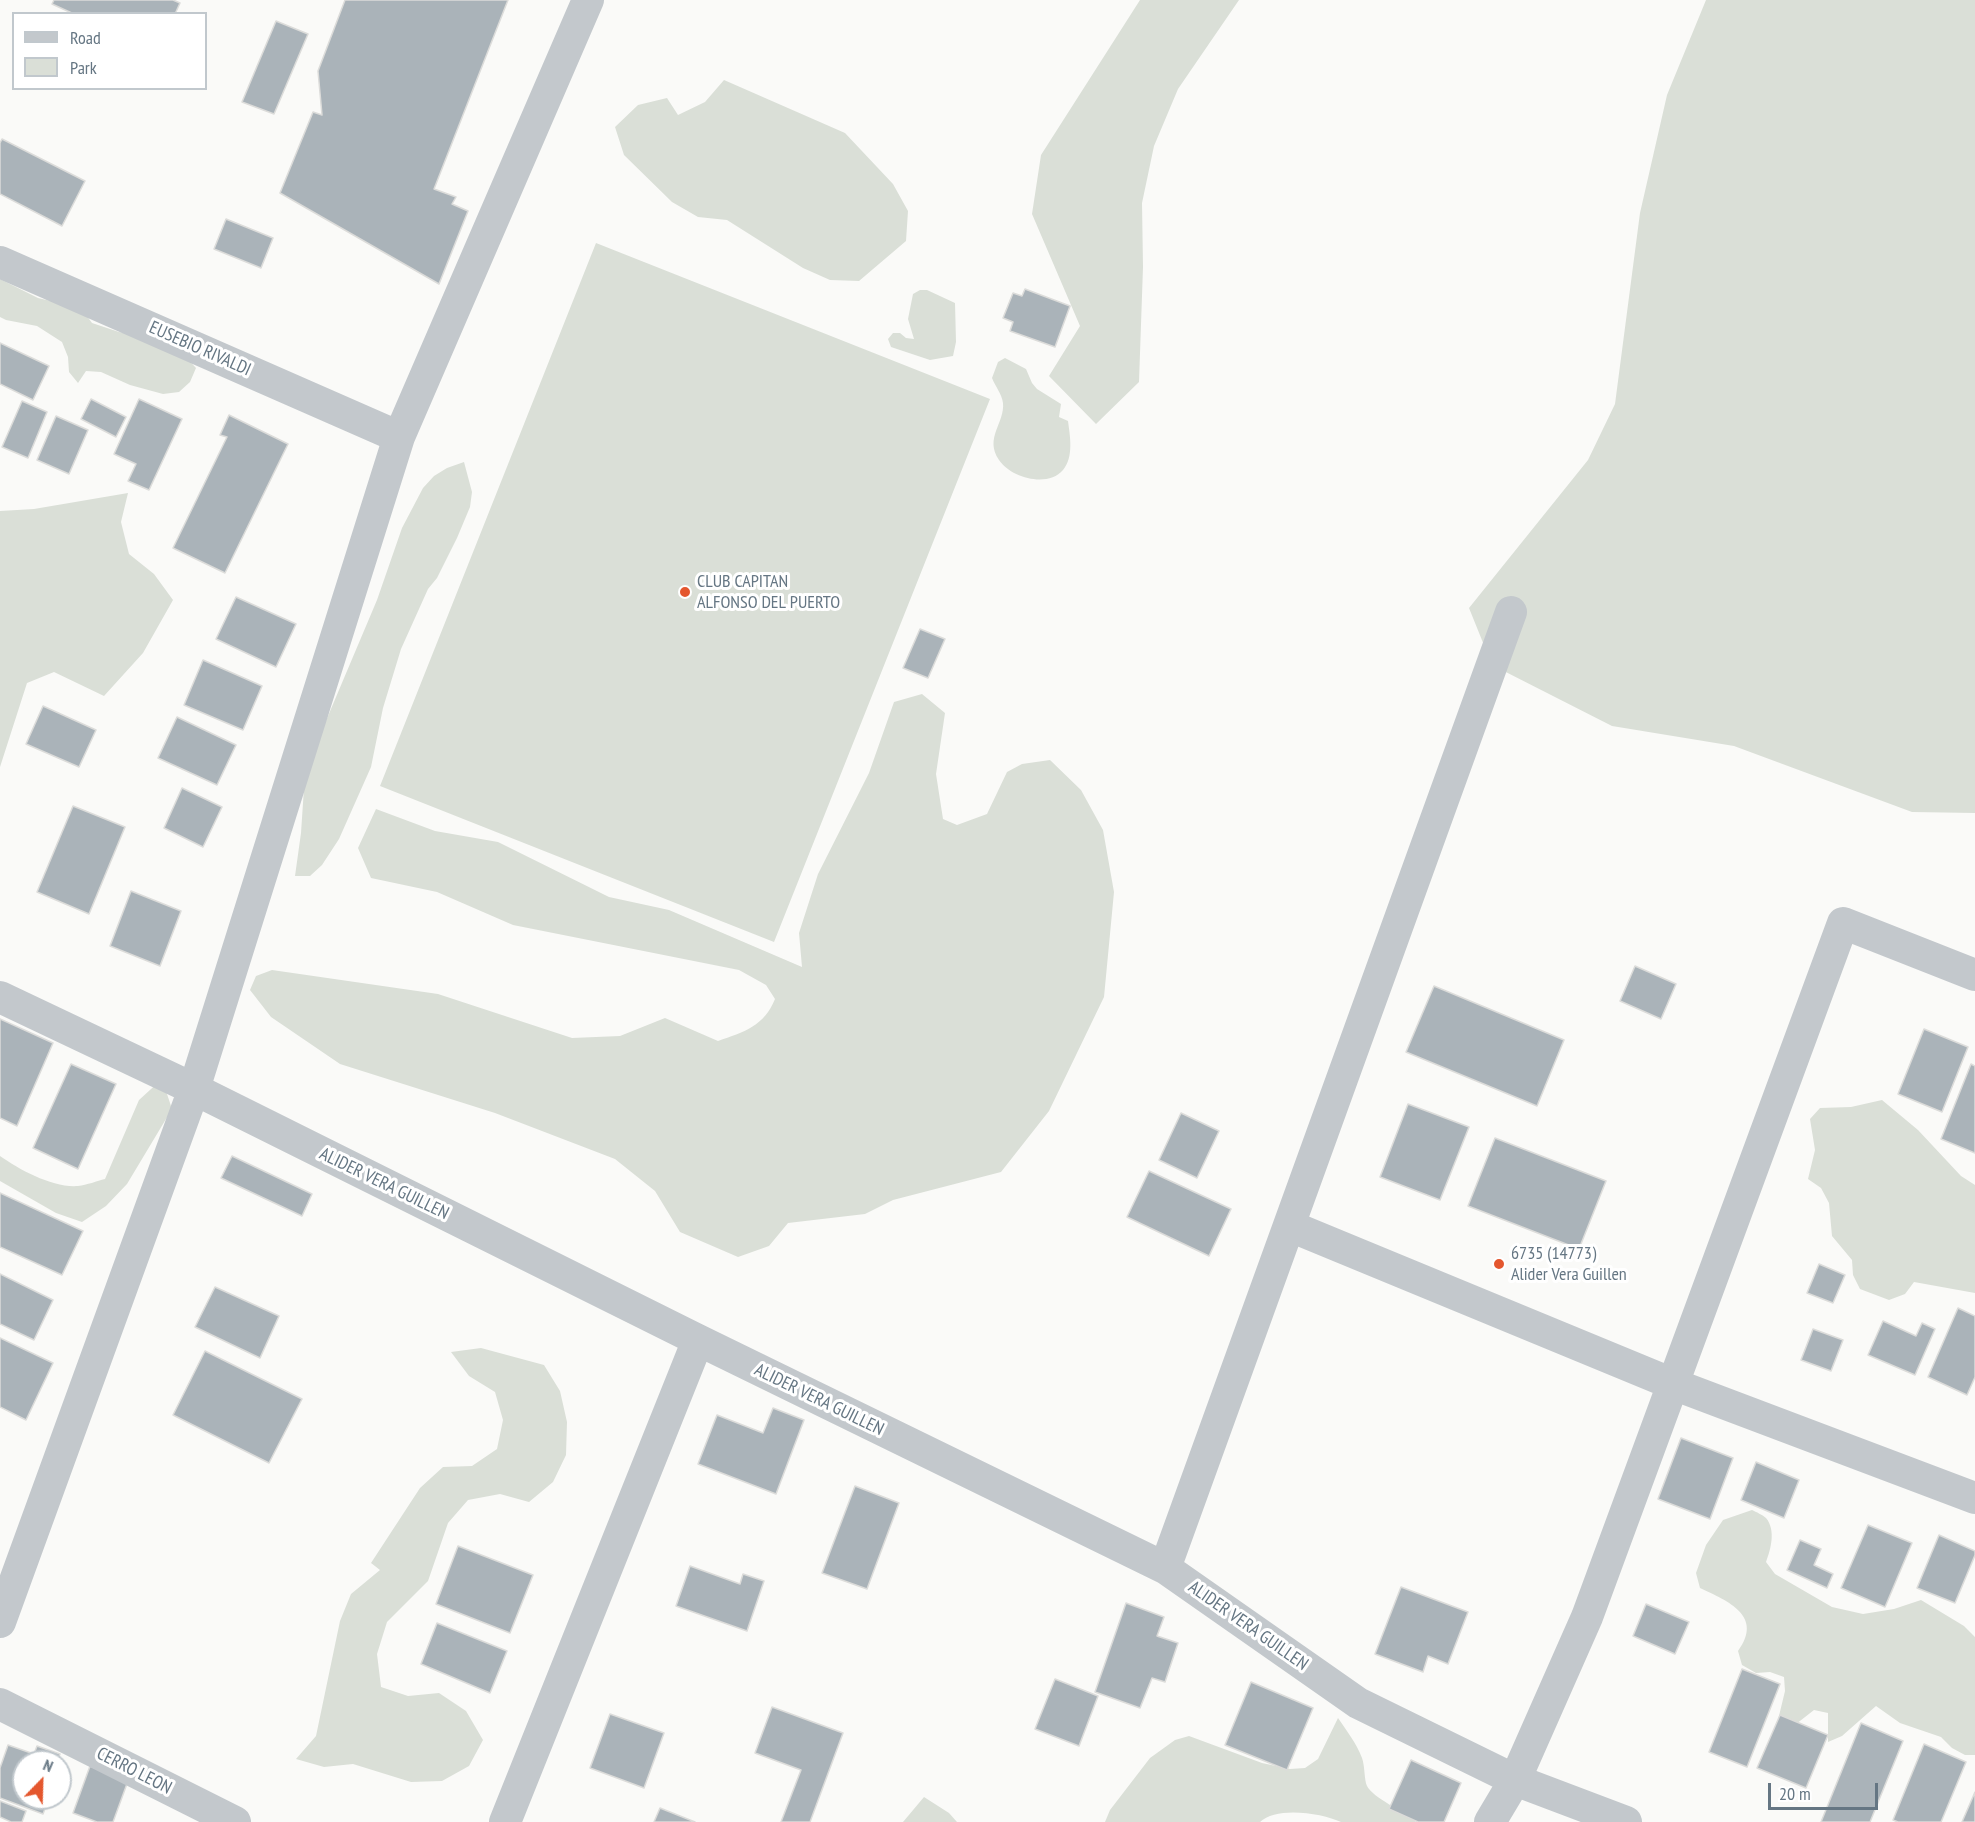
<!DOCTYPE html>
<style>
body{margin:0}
#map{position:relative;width:1975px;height:1822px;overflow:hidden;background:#fafaf8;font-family:"PT Sans Narrow",sans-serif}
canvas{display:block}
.legend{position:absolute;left:12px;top:12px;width:195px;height:78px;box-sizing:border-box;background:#fff;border:2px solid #c1c8cd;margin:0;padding:8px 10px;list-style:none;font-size:18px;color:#657683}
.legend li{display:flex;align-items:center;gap:12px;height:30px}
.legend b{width:30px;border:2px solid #c1c8cd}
.north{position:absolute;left:12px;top:1750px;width:60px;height:60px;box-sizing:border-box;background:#fff;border:2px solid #c1c8cd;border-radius:50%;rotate:23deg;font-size:16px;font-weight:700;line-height:24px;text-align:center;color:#657683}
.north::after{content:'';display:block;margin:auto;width:21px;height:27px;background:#e4572e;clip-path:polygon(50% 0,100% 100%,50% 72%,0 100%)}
.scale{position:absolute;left:1768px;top:1783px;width:110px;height:27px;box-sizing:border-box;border:3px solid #657683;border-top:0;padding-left:8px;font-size:18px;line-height:21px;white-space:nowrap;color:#657683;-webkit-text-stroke:4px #fff;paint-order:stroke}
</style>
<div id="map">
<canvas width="1975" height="1822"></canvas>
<ul class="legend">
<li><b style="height:8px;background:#c3c8cc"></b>Road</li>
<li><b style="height:16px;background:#dadfd7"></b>Park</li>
</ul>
<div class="north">N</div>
<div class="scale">20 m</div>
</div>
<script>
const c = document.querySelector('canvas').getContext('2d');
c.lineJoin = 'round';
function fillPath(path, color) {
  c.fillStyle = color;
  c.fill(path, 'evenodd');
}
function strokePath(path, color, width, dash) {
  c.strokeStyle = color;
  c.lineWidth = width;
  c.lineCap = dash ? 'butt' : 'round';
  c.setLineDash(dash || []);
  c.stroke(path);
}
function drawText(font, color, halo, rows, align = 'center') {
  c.font = font + ' "PT Sans Narrow",sans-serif';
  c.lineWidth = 6;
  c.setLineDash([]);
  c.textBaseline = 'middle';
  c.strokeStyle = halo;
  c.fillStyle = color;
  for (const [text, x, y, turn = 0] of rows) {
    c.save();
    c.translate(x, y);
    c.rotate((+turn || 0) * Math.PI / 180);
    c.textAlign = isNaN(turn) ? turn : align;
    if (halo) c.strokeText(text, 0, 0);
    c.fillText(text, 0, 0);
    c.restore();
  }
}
const green = new Path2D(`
 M 1140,0 L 1239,0 L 1178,89 L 1154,146 L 1142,203 L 1143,267 L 1139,382 L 1096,424 L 1049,376 L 1080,326 L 1032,214 L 1041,155 Z
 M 1706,0 L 1975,0 L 1975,813 L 1912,812 L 1734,746 L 1612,726 L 1492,665 L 1469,608 L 1588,460 L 1615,404 L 1640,213 L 1667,95 Z
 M 724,80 L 845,133 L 893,184 L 908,211 L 906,241 L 859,281 L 830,280 L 803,268 L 727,220 L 698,217 L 672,202 L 624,155 L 615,127 L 638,105 L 667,98 L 678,115 L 705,102 Z
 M 596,243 L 990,399 L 774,942 L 380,786 Z
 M 0,279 L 38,298 L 81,308 L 92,323 L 119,332 L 148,337 L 186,357 L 196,368 L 190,382 L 179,392 L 163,394 L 130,385 L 101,372 L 86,371 L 78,383 L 69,372 L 68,357 L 62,342 L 37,326 L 6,320 L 0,317 Z
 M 920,290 L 927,290 L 955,303 L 956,342 L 953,356 L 930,360 L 891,347 L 888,339 L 893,333 L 900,333 L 906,338 L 914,339 L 908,319 L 913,294 Z
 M 1005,358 L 1026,369 L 1032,383 L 1037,389 L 1061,404 L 1059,417 L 1068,421 C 1070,436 1074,457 1063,470 C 1048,488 1011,478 999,460 C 984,438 1005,423 1003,403 C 1002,394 995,386 992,378 L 998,362 Z
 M 464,462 L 472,492 L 470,507 L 457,538 L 437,578 L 428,589 L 401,649 L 383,708 L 371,767 L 339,839 L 322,865 L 310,876 L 295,876 L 301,833 L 304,788 L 317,742 L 377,600 L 402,528 L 423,488 L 434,476 L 447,468 Z
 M 128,493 L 121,522 L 129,554 L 154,574 L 173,600 L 143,653 L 104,696 L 54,672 L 27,683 L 0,767 L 0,511 L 34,509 Z
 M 922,694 L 945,713 L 936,774 L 943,819 L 957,825 L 987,814 L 1007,772 L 1022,764 L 1050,760 L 1081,790 L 1103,830 L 1114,892 L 1104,997 L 1049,1111 L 1001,1172 L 893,1200 L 865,1214 L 788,1223 L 769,1246 L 738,1257 L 680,1232 L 655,1191 L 615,1159 L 495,1113 L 340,1064 L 271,1017 L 250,990 L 256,976 L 272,970 L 438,994 L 572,1038 L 620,1036 L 665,1018 L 718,1041 C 744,1032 764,1026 775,999 L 766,985 L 739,970 L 513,925 L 437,892 L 371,878 L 358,848 L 376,809 L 435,831 L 498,842 L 609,897 L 669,910 L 802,967 L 799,933 L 818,874 L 869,773 L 894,702 Z
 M 162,1079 L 172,1109 L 127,1184 L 106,1206 L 82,1222 L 56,1213 L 0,1181 L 0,1156 C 20,1170 53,1188 78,1186 C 87,1185 97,1181 105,1179 L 139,1100 Z
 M 1882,1100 L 1918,1130 L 1961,1176 L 1975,1185 L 1975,1293 L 1914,1282 L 1905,1294 L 1889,1300 L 1860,1289 L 1853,1275 L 1852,1260 L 1832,1236 L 1829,1203 L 1821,1188 L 1808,1179 L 1815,1150 L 1810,1119 L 1820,1108 L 1851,1107 Z
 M 481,1348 L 544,1365 L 560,1391 L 567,1422 L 566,1455 L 553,1482 L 529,1502 L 500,1494 L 468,1500 L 448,1523 L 428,1581 L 387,1622 L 377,1654 L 381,1687 L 408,1696 L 439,1693 L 466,1711 L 483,1740 L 469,1766 L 442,1781 L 411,1782 L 353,1764 L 324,1767 L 296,1759 L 316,1736 L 340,1621 L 351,1594 L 380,1570 L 371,1563 L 420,1488 L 443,1467 L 472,1466 L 497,1449 L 503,1420 L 495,1392 L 469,1376 L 451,1352 Z
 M 1752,1510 C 1756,1512 1763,1515 1766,1518 C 1776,1530 1771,1549 1766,1562 L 1775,1574 L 1832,1607 L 1863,1614 L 1894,1609 L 1921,1600 L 1964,1626 L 1975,1637 L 1975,1755 L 1965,1755 L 1952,1748 L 1941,1737 L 1900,1723 L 1876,1706 L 1842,1736 L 1828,1742 L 1828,1713 L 1814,1710 L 1791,1728 L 1778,1720 L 1785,1691 L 1784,1677 L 1770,1672 L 1756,1673 L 1742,1665 L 1738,1651 C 1764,1616 1728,1601 1700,1588 L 1696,1573 L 1706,1545 L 1723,1520 Z
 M 1338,1718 C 1346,1730 1357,1744 1362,1758 C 1365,1766 1364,1780 1367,1786 C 1373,1798 1404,1811 1416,1822 L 1341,1822 C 1322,1813 1276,1806 1260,1822 L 1105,1822 L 1110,1810 L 1150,1758 L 1175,1740 L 1189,1736 L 1262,1763 L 1290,1769 L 1305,1768 L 1318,1759 Z
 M 924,1797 L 949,1813 L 957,1822 L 903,1822 Z`);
const building = new Path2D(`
 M 54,0 L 173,0 L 180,3 L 175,14 L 74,14 L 52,4 Z
 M 345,0 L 508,0 L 434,189 L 456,197 L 452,204 L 468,211 L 439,284 L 280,193 L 313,112 L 322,115 L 318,71 Z
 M 276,21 L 308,34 L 274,114 L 242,102 Z
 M 2,139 L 85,181 L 62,226 L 0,194 L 0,143 Z
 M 226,219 L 273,238 L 261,268 L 214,249 Z
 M 1025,289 L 1070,306 L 1055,347 L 1010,331 L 1013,322 L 1003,318 L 1013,293 L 1022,296 Z
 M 0,343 L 49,366 L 33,400 L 0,384 Z
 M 91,399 L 126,417 L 116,437 L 81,419 Z
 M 139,399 L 182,419 L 149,490 L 128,481 L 136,464 L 114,454 Z
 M 22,401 L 47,412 L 28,458 L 2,447 Z
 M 229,415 L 288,444 L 225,573 L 173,548 L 227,437 L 220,435 Z
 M 56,416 L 88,430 L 69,474 L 37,460 Z
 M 236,597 L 296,624 L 276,667 L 216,639 Z
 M 920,629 L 945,639 L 928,678 L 903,668 Z
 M 203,660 L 262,686 L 243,730 L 184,705 Z
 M 43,706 L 96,730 L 79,767 L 26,744 Z
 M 177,717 L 236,745 L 217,785 L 158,758 Z
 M 182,788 L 222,807 L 203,847 L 164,828 Z
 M 73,806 L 125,827 L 89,914 L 37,892 Z
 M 131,891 L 181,911 L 160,966 L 110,946 Z
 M 1635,966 L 1676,984 L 1661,1019 L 1620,1001 Z
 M 1434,986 L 1564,1040 L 1537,1106 L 1406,1052 Z
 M 0,1019 L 53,1043 L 17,1126 L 0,1118 Z
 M 1924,1029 L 1968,1047 L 1942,1112 L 1898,1094 Z
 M 71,1064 L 116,1084 L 78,1169 L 33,1148 Z
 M 1971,1064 L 1975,1066 L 1975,1153 L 1941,1139 Z
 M 1408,1104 L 1469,1127 L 1440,1200 L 1380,1177 Z
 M 1181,1113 L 1219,1131 L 1197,1178 L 1159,1160 Z
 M 1495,1138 L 1606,1181 L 1579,1249 L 1468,1206 Z
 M 232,1156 L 312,1194 L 302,1216 L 221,1178 Z
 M 1149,1171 L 1231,1209 L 1209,1256 L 1127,1217 Z
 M 0,1193 L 83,1231 L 62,1275 L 0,1247 Z
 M 1819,1264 L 1845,1275 L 1833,1303 L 1807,1293 Z
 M 0,1274 L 53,1300 L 34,1340 L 0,1324 Z
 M 215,1287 L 279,1316 L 260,1358 L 195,1327 Z
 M 1958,1308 L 1975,1316 L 1975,1377 L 1967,1395 L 1928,1377 Z
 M 1883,1321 L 1916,1336 L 1922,1323 L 1935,1329 L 1915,1375 L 1868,1355 Z
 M 1813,1329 L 1843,1340 L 1831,1371 L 1801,1360 Z
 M 0,1338 L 53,1363 L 26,1420 L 0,1407 Z
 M 205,1351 L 302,1399 L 269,1463 L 173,1415 Z
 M 773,1408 L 804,1420 L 776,1494 L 698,1464 L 717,1415 L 763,1433 Z
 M 1681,1438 L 1733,1458 L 1710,1519 L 1658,1499 Z
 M 1756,1462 L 1799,1480 L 1784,1518 L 1741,1500 Z
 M 855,1486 L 899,1503 L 867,1589 L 822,1573 Z
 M 1868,1525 L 1912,1543 L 1885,1607 L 1841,1588 Z
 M 1939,1535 L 1975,1551 L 1975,1555 L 1955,1603 L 1917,1588 Z
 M 1800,1540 L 1821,1549 L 1814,1565 L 1833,1574 L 1827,1588 L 1787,1570 Z
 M 458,1546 L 533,1575 L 510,1633 L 436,1604 Z
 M 690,1566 L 740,1584 L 743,1574 L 764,1581 L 747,1631 L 676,1606 Z
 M 1401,1587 L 1468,1612 L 1448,1664 L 1428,1656 L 1423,1672 L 1375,1654 Z
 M 1126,1603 L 1164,1617 L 1157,1636 L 1178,1643 L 1165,1682 L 1152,1678 L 1140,1708 L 1095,1692 Z
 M 1646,1604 L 1689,1622 L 1675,1654 L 1633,1636 Z
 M 437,1623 L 507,1651 L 490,1693 L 421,1664 Z
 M 1742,1669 L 1780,1684 L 1747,1767 L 1709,1752 Z
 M 1055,1679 L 1098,1696 L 1079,1746 L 1035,1729 Z
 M 1251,1682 L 1313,1708 L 1287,1770 L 1225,1745 Z
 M 772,1707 L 843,1733 L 810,1822 L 781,1822 L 801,1770 L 755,1753 Z
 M 610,1714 L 664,1733 L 644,1788 L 590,1768 Z
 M 1780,1715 L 1828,1735 L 1806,1788 L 1757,1768 Z
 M 1861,1723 L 1903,1741 L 1870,1822 L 1821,1822 Z
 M 1924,1744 L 1966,1762 L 1941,1822 L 1898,1822 L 1893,1820 Z
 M 8,1745 L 34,1754 L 37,1746 L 60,1754 L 57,1762 L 24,1762 L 24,1798 L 49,1798 L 43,1814 L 0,1798 L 0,1768 Z
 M 1411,1760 L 1461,1783 L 1444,1822 L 1418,1822 L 1389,1809 Z
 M 90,1766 L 128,1781 L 113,1822 L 97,1822 L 73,1813 Z
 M 1975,1792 L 1975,1822 L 1962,1822 Z
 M 0,1801 L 26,1811 L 22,1822 L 11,1822 L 0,1817 Z
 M 660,1808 L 695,1822 L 654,1822 Z`);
const street = new Path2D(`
 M 0,262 L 399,437
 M 0,997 L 194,1089 L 698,1340 L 1165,1568 L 1358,1703 L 1515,1780 L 1626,1822
 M 1290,1226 L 1673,1384 L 1975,1498
 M 1165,1568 L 1511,612
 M 0,1622 L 194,1089 L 399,437 L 588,0
 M 0,1704 L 235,1822
 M 505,1822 L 698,1340
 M 1490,1822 L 1515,1780 L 1587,1617 L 1843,923 L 1975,975`);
const markers = [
 [685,592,6,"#e4572e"],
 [1499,1264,6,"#e4572e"]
];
const streetNames = [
 ["EUSEBIO RIVALDI",200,349,24],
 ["ALIDER VERA GUILLEN",384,1184,26],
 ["ALIDER VERA GUILLEN",819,1400,26],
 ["ALIDER VERA GUILLEN",1248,1626,35],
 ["CERRO LEON",134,1771,27]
];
const poiNames = [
 ["CLUB CAPITAN",697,582],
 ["ALFONSO DEL PUERTO",697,603],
 ["6735 (14773)",1511,1254],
 ["Alider Vera Guillen",1511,1275]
];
fillPath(green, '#dadfd7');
fillPath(building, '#aab3b9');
strokePath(building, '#dcdcda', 1.5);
strokePath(street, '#c3c8cc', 32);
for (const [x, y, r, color] of markers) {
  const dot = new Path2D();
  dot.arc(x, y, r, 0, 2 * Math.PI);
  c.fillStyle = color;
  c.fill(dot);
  strokePath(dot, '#fff', 2);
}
drawText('18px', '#657683', '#fff', streetNames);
drawText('18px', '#657683', '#fff', poiNames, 'left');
</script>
